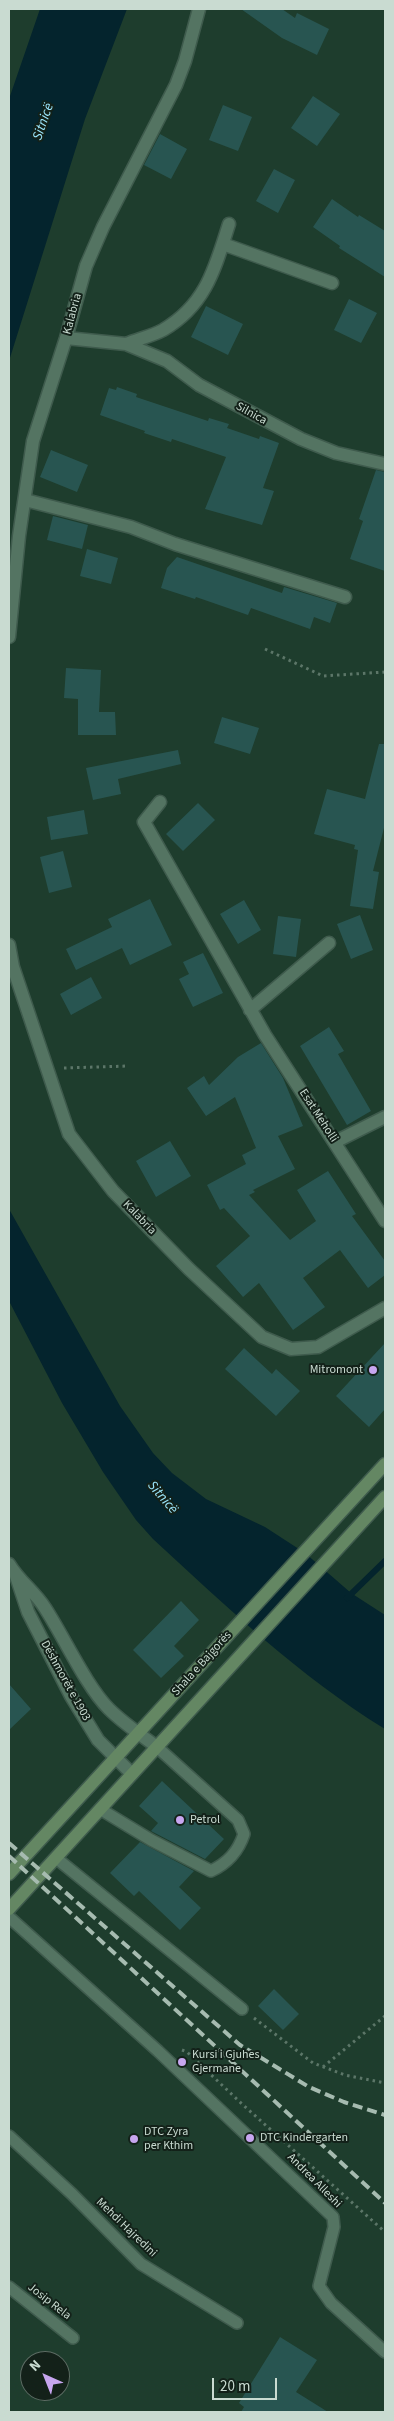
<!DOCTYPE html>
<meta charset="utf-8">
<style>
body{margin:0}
#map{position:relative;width:394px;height:2421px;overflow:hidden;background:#1e3d2d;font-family:"Source Sans 3",sans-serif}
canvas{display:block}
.frame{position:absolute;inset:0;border:10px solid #c9dbd1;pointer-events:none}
.north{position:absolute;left:20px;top:2351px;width:50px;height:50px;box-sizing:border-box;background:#132119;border:1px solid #5c6b63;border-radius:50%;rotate:316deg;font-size:14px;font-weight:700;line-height:20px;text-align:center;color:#c9dbd1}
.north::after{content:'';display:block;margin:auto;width:18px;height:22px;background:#c7a6ef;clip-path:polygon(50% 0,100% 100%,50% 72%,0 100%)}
.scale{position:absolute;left:212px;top:2378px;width:65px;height:22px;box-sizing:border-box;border:2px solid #c9dbd1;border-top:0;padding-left:6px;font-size:15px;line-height:18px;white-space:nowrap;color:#c9dbd1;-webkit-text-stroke:4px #132119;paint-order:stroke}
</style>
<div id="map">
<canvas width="394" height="2421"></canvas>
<div class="frame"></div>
<div class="north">N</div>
<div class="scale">20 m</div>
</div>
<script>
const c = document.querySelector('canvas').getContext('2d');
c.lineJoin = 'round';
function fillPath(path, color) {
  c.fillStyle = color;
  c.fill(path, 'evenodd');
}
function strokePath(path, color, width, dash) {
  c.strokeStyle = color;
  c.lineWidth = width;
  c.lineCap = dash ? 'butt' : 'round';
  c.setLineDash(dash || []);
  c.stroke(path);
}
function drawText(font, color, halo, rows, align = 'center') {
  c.font = font + ' "Source Sans 3",sans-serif';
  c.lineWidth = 4;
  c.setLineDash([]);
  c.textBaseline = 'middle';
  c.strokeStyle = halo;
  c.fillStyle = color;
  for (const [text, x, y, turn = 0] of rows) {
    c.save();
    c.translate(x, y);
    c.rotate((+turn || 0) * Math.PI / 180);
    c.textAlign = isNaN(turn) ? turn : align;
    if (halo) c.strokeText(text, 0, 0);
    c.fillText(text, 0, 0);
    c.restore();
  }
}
const water = new Path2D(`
 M 40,9 L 127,9 L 85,119 L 9,361 L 9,99 Z
 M 9,1209 L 120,1406 L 153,1453 L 172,1473 L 206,1499 L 265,1527 L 305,1553 L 351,1593 L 385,1615 L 385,1729 C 299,1676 227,1607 153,1539 L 136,1520 L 103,1472 L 62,1403 L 9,1301 Z`);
const stream = new Path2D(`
 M 347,1598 L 385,1561`);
const building = new Path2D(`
 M 241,9 L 282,9 L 295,18 L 297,13 L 329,29 L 317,55 L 282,38 Z
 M 313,96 L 340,114 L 317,146 L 291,128 Z
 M 223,105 L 252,117 L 238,151 L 209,140 Z
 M 160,134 L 187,149 L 171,179 L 144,165 Z
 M 274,169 L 295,180 L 278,213 L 256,201 Z
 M 332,199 L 358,217 L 359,215 L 385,231 L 385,277 L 339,248 L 340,246 L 313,227 Z
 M 349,299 L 377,313 L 361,343 L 334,330 Z
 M 206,306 L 243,324 L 228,355 L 191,337 Z
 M 117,387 L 137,394 L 136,397 L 208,421 L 209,418 L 229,424 L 227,428 L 259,439 L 260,436 L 279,443 L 263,488 L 274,491 L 262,525 L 205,509 L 226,457 L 172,439 L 171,442 L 144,433 L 145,431 L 100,415 L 109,388 L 116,390 Z
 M 51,450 L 88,465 L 77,492 L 40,477 Z
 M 376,470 L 385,472 L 385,571 L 350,559 L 363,521 L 359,519 Z
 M 53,516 L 88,525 L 82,549 L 47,540 Z
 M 87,549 L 118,558 L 111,584 L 80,576 Z
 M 177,557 L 282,593 L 284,587 L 337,603 L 330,623 L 314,617 L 310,629 L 251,608 L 248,615 L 196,597 L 195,599 L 161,588 L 167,568 Z
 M 66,668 L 101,670 L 99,712 L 115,712 L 116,735 L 78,735 L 78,699 L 64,698 Z
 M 222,717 L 259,728 L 250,754 L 214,743 Z
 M 379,744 L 385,744 L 385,824 L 373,871 L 379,872 L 373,909 L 350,906 L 358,850 L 354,849 L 355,845 L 314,834 L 327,789 L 365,799 Z
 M 178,750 L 181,764 L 118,779 L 121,794 L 93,800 L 86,768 Z
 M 198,803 L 215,820 L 183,851 L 166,834 Z
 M 84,810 L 88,834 L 51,840 L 47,817 Z
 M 63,851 L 72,887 L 49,893 L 40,857 Z
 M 150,899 L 172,945 L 130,965 L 122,948 L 76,970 L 66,949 L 112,927 L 108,919 Z
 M 244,900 L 261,930 L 238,944 L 220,914 Z
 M 360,915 L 373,950 L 351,959 L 337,924 Z
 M 278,916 L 301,919 L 296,957 L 273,954 Z
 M 203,953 L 223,993 L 193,1007 L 179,979 L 189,974 L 183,962 Z
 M 91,977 L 102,998 L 71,1015 L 60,994 Z
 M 329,1027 L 344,1051 L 338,1054 L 371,1111 L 347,1125 L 300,1046 Z
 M 261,1043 L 283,1078 L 303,1126 L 278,1136 L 295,1169 L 253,1190 L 255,1192 L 249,1195 L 290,1240 L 316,1221 L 297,1190 L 328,1171 L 356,1214 L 352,1216 L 385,1261 L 385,1275 L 368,1288 L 340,1250 L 303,1278 L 325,1307 L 293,1330 L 259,1283 L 243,1297 L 216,1266 L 250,1236 L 224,1208 L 220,1210 L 207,1185 L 246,1164 L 242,1155 L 256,1148 L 235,1097 L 206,1116 L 187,1088 L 204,1076 L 209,1085 L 238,1057 Z
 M 170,1141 L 191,1176 L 156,1197 L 136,1161 Z
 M 385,1343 L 385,1409 L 369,1427 L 336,1396 Z
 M 244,1348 L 272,1374 L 276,1369 L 300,1391 L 276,1416 L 225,1369 Z
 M 181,1601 L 199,1620 L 174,1646 L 184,1656 L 161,1678 L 133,1650 Z
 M 9,1684 L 31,1709 L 9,1730 Z
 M 162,1781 L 224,1839 L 205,1859 L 151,1831 L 158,1823 L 139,1806 Z
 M 140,1842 L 194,1871 L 179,1887 L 201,1908 L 180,1930 L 139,1891 L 134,1896 L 110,1873 Z
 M 274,1989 L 299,2014 L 283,2030 L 258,2006 Z
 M 280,2337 L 317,2360 L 296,2392 L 328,2412 L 241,2412 L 244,2407 L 239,2403 Z`);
const path = new Path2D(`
 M 265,649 L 323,676 L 385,672
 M 64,1068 L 128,1066
 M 254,2018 L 313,2063 L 345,2075 L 385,2083
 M 182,2050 L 187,2052 L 242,2104 L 385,2232
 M 323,2067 L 385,2016`);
const lane = new Path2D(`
 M 100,1809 L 151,1840 L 211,1871 C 228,1863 238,1852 244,1834 L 238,1820 L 157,1747
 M 56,1858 L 242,2009
 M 9,1917 L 158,2051 L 333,2217 L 334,2227 L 319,2286 L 331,2303 L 385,2352
 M 9,2136 L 72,2194 L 141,2264 L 237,2323
 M 9,2287 L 73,2338`);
const street = new Path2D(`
 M 223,244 L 332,283
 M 66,338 L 126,344 L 167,361 L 199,385 L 301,439 L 336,453 L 385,464
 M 126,344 C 138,339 152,336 163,330 C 206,305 215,268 229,224
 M 25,500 L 131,527 L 175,544 L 345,597
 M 9,637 L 19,536 L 33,441 L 66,338 L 86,266 L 103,227 L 176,85 L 185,61 L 199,9
 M 160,802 L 144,822 L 265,1035 L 385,1221
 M 9,945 L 13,967 L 69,1134 L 113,1191 L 189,1269 L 262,1337 L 291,1349 L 318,1347 L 385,1308
 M 250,1010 L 329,943
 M 335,1142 L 385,1117
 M 9,1564 C 19,1581 35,1592 45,1608 C 64,1637 86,1686 109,1709 C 123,1723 141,1735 157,1747
 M 16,1576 L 28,1612 L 71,1696 L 98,1740 L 132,1774`);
const secondary = new Path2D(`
 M 9,1874 L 385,1464
 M 9,1909 L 385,1497`);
const rail = new Path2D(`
 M 9,1843 L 240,2045 L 309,2087 L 344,2102 L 385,2115
 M 9,1856 L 385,2203`);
const markers = [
 [373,1370,5,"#c7a6ef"],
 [180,1820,5,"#c7a6ef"],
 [182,2062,5,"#c7a6ef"],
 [250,2138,5,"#c7a6ef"],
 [134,2139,5,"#c7a6ef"]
];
const streetNames = [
 ["Kalabria",73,314,-75],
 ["Silnica",251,414,29],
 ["Esat Meholli",318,1116,57],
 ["Kalabria",139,1218,46],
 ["Shala e Bajgorës",202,1664,-48],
 ["Dëshmorët e 1903",65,1681,61],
 ["Andrea Alleshi",314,2181,45],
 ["Mehdi Hajredini",126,2228,44],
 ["Josip Rela",49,2302,38]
];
const poiNames = [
 ["Mitromont",363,1370,"right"],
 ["Petrol",190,1820],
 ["Kursi i Gjuhes",192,2055],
 ["Gjermane",192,2069],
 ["DTC Zyra",144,2132],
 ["per Kthim",144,2146],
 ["DTC Kindergarten",260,2138]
];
const waterNames = [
 ["Sitnicë",44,122,-71],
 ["Sitnicë",162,1498,49]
];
fillPath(water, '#04242d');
strokePath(stream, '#04242d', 6);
fillPath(building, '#285551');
strokePath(lane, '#3f5b4d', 14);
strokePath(street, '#3f5b4d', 15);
strokePath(secondary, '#3f5b4d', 15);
strokePath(path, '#5c7668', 3, [2.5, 4]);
strokePath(lane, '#547462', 11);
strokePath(street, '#547462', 12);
strokePath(secondary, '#648763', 12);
strokePath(rail, '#a6bbb0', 4, [10, 5]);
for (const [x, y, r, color] of markers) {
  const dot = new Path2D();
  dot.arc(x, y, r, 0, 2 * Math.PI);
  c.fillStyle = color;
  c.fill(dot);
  strokePath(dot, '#132119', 2);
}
drawText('12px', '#c9dbd1', '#132119', streetNames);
drawText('12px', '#c9dbd1', '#132119', poiNames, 'left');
drawText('italic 14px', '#9ce7fd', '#132119', waterNames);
</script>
